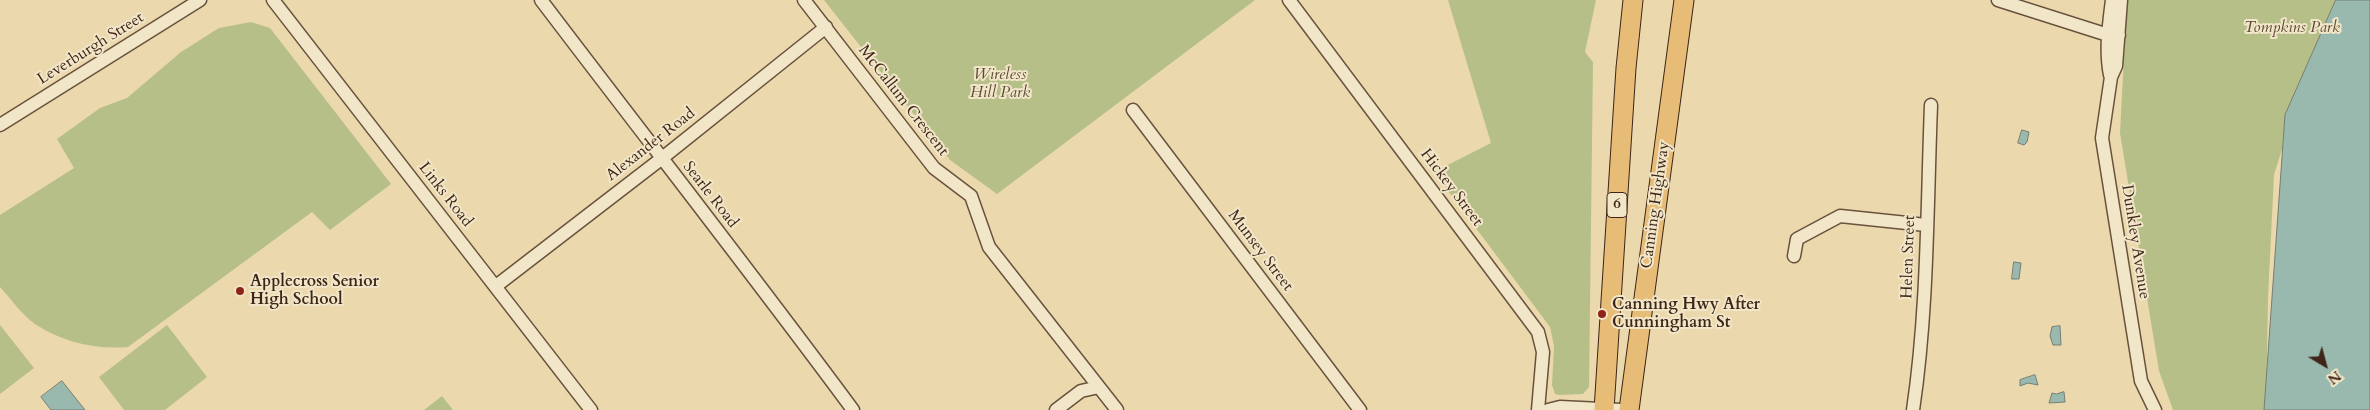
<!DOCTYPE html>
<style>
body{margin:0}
#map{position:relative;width:2370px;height:410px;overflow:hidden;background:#ebd8ac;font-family:Cardo,serif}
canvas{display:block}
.north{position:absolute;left:2300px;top:340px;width:50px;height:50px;-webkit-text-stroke:4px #f2e6c9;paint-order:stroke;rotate:143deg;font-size:14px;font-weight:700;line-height:20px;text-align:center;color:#3e2518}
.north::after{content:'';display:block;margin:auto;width:18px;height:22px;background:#3e2518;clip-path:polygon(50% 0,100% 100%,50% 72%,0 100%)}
</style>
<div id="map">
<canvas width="2370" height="410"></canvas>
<div class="north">N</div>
</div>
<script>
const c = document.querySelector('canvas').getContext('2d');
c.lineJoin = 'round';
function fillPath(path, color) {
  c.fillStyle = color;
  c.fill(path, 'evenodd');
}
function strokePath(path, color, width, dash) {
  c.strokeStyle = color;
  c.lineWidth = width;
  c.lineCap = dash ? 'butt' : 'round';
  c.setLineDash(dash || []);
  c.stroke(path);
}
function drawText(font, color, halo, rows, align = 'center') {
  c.font = font + ' Cardo,serif';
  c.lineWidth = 4;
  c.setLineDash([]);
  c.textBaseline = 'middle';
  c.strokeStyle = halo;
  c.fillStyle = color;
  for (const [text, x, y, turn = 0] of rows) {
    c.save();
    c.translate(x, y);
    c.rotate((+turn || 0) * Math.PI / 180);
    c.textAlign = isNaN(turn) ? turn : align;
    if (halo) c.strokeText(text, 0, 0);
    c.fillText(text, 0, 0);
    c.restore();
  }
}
const green = new Path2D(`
 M 824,0 L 1255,0 L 997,194 L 950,160 Z
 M 1448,0 L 1596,0 L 1585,52 L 1593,62 L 1589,387 L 1583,394 L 1559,395 L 1555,394 L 1552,385 L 1554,346 L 1550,327 L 1434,172 L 1491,143 Z
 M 2127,0 L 2336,0 L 2310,59 L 2274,175 L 2268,297 L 2266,410 L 2173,410 L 2159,371 L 2120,133 Z
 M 251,22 L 270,28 L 391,184 L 330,230 L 312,212 L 128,347 C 96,350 62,342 35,324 C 22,315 11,299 0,287 L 0,215 L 74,168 L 57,139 L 100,108 L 127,98 L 181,52 L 219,28 Z
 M 0,325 L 34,368 L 0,394 Z
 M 167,325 L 207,377 L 165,410 L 124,410 L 99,377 Z
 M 442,396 L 453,410 L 424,410 Z`);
const water = new Path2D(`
 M 2336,0 L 2370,0 L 2370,410 L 2264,410 L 2285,115 Z
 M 2022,130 L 2029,132 L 2027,142 L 2024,145 L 2018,143 Z
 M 2014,262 L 2021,263 L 2019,279 L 2012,279 Z
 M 2060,326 L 2061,345 L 2053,345 L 2050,336 L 2052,327 Z
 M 2035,375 L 2038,385 L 2028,383 L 2020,386 L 2020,380 Z
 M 62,381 L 85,410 L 51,410 L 41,397 Z
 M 2064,392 L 2065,402 L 2049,403 L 2052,393 L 2056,394 Z`);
const minor = new Path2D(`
 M 273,0 L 591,410
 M 541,0 C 645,137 751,272 853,410
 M 804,0 L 934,168 L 971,196 L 989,247 L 1117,410
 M 1289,0 L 1538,332 L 1543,352 L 1538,410
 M 1998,0 L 2108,35 L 2119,35
 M 2121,0 L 2116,66 L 2111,77 L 2102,138 L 2141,381 L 2155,410
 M 2110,75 C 2105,50 2109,24 2112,0
 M 1133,110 L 1360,410
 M 0,125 L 200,0
 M 1794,256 L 1797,239 L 1840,216 L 1926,225
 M 496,286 L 661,159 L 826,27
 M 1056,410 L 1081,391 L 1099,387
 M 1548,410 L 1560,407 L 1622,410
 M 1913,410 C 1928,309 1927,206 1931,105`);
const highway = new Path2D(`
 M 1604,410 L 1626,68 L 1633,0
 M 1629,410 L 1684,0`);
const markers = [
 [240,291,5,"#8f2418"],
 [1602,314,5,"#8f2418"]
];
const shields = [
 [1617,205,20]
];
const shieldNames = [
 ["6",1617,205]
];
const parkNames = [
 ["Tompkins Park",2292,28],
 ["Wireless",1000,75],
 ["Hill Park",1000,93]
];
const streetNames = [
 ["Leverburgh Street",91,49,-32],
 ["McCallum Crescent",903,101,52],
 ["Alexander Road",651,145,-38],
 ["Hickey Street",1451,188,53],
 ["Links Road",445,195,52],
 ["Searle Road",710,195,52],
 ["Canning Highway",1656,205,-82],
 ["Dunkley Avenue",2135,242,81],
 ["Munsey Street",1260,251,53],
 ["Helen Street",1909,257,-88]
];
const poiNames = [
 ["Applecross Senior",250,282],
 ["High School",250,300],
 ["Canning Hwy After",1612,305],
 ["Cunningham St",1612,323]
];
fillPath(green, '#b7bf89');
fillPath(water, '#99b9ae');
strokePath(water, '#757e72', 1);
strokePath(minor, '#69523d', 15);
strokePath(highway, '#3e2518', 21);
strokePath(minor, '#f2e6c9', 12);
strokePath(highway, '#e6bc76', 19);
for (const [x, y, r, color] of markers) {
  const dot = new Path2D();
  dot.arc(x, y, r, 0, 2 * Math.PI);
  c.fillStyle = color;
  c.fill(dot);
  strokePath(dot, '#f2e6c9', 2);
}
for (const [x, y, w] of shields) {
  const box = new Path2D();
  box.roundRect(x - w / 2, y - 12.5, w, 25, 4);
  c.fillStyle = '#f2e6c9';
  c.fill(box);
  strokePath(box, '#3e2518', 1);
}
drawText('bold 15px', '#3e2518', null, shieldNames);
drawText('italic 16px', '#5c4c34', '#f2e6c9', parkNames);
drawText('16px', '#3e2518', '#f2e6c9', streetNames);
drawText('bold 16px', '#3e2518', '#f2e6c9', poiNames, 'left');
</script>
